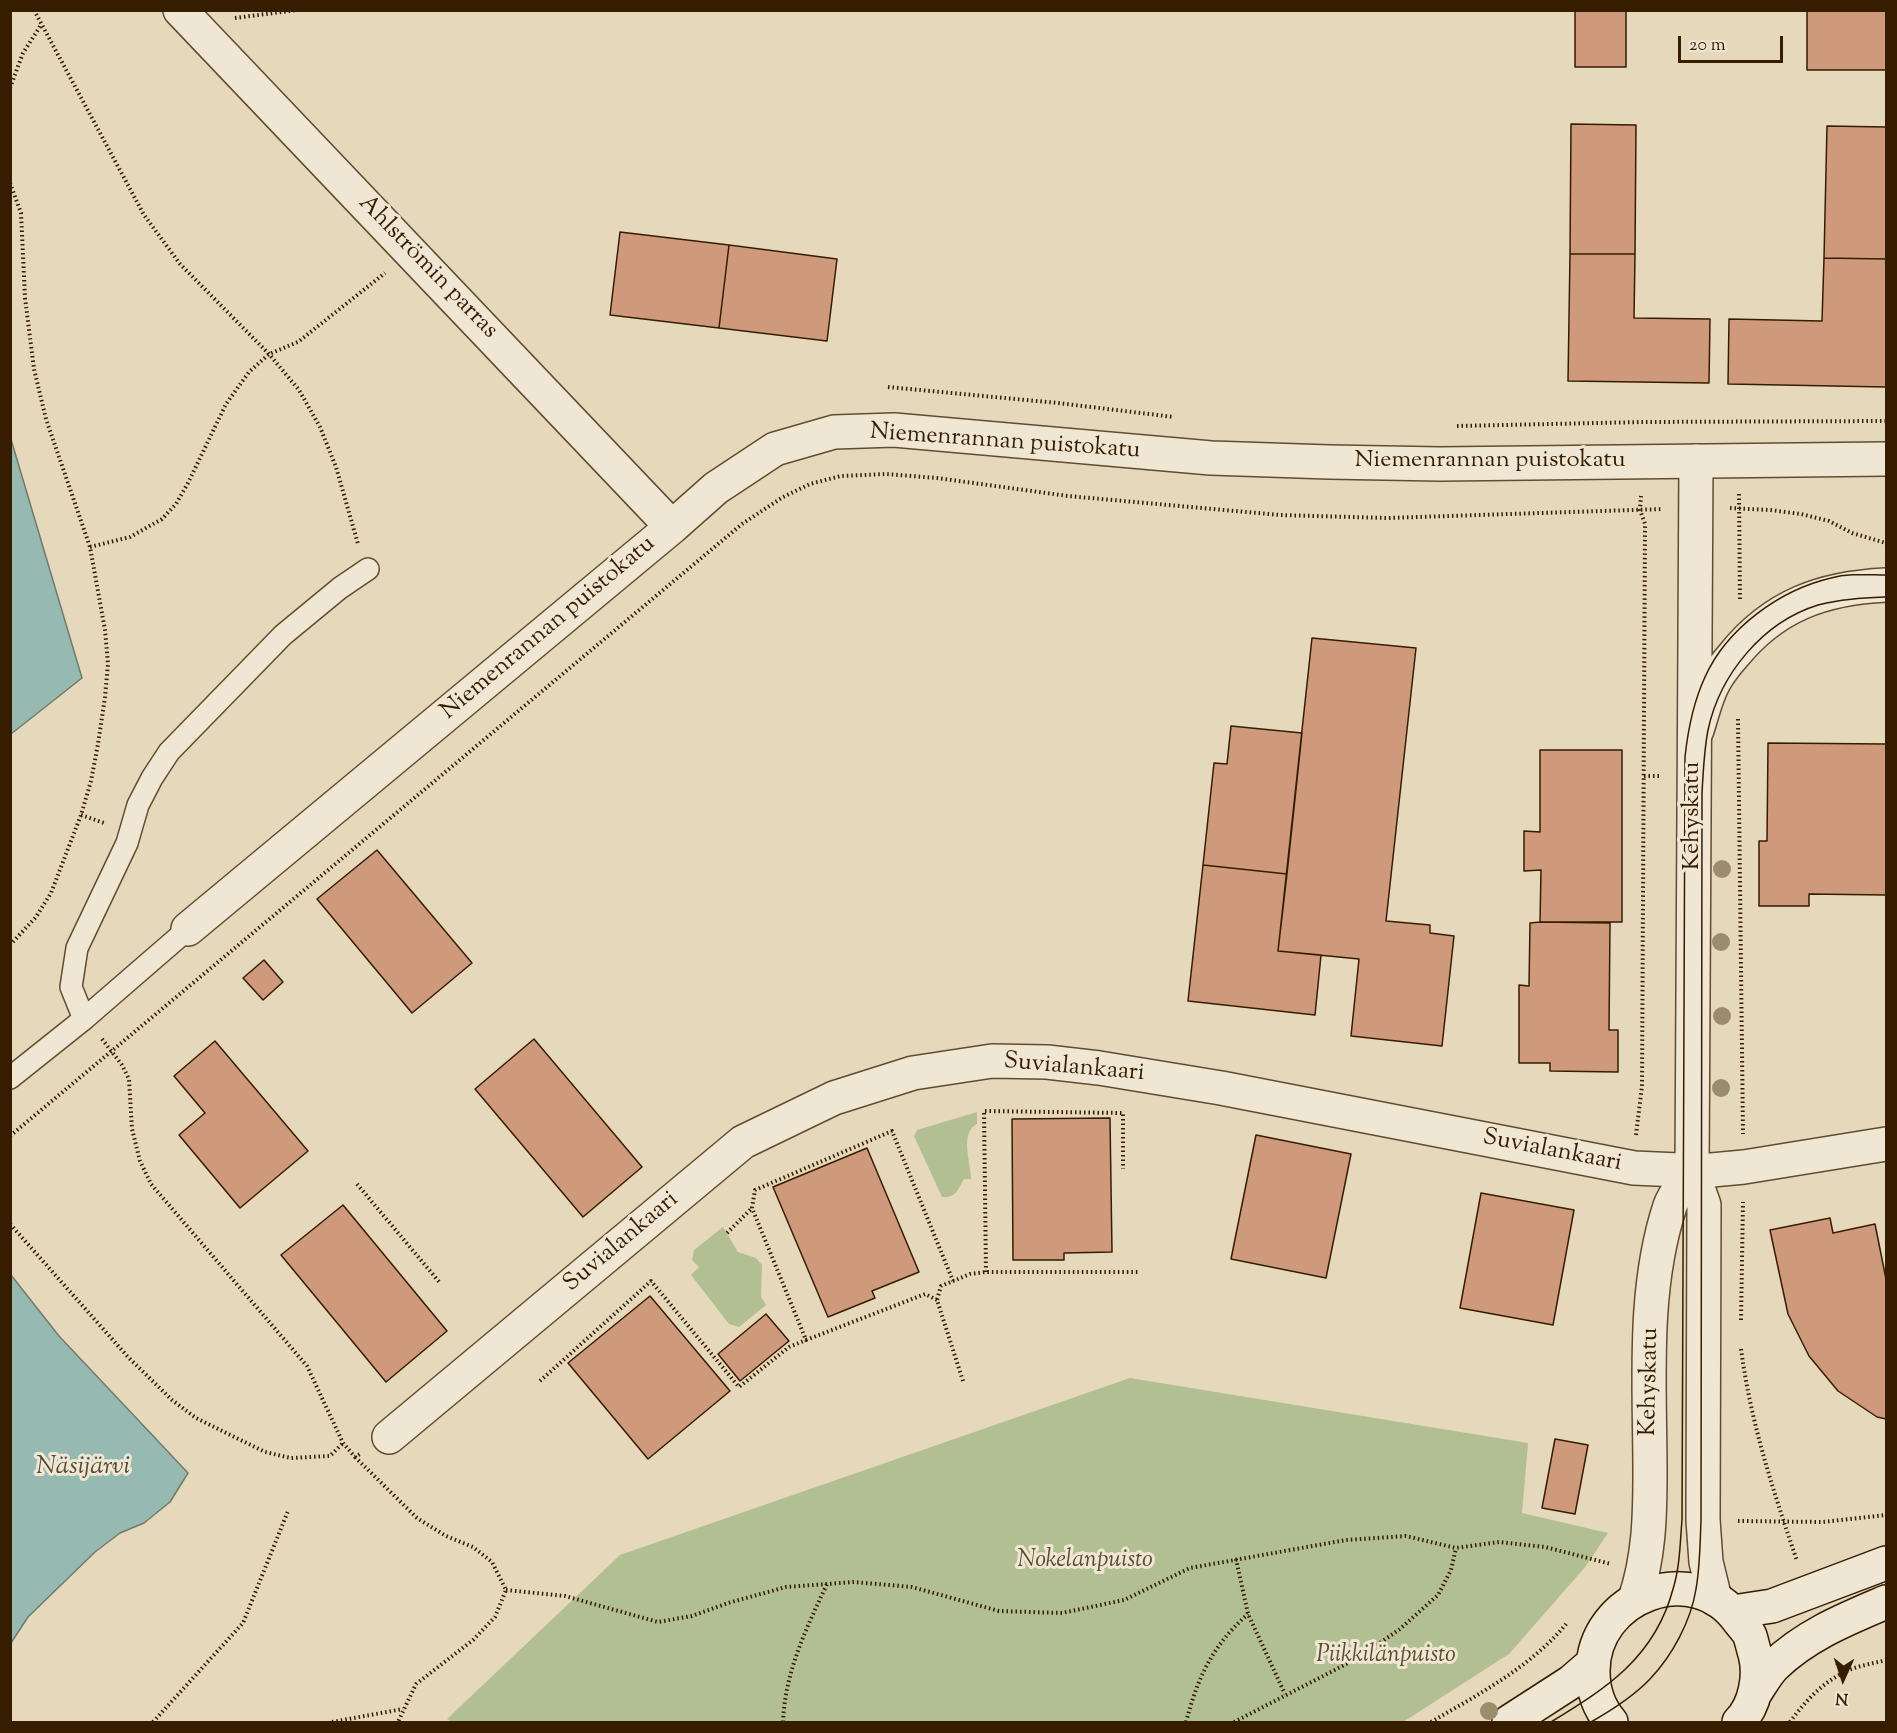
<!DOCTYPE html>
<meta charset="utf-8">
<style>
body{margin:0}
#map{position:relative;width:1897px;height:1733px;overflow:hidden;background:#e6d8bb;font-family:"Sorts Mill Goudy",serif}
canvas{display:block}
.frame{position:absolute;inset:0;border:12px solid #361d00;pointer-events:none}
.north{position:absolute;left:1813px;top:1649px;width:60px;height:60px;-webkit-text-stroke:4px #efe6d3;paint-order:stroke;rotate:183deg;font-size:16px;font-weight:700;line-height:24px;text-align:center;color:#361d00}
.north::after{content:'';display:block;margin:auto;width:21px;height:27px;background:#361d00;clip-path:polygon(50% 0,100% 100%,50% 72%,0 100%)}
.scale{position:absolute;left:1678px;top:36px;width:105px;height:27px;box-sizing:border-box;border:3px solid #361d00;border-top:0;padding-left:8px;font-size:18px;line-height:21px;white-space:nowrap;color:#361d00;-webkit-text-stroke:4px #efe6d3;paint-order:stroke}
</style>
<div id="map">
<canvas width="1897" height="1733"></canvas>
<div class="frame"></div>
<div class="north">N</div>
<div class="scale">20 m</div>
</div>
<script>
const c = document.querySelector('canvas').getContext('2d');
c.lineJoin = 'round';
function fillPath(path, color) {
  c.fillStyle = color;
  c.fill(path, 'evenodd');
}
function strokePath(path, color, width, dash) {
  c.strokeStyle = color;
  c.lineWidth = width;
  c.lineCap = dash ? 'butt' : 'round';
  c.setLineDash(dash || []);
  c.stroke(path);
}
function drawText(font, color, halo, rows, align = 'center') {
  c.font = font + ' "Sorts Mill Goudy",serif';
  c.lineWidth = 6;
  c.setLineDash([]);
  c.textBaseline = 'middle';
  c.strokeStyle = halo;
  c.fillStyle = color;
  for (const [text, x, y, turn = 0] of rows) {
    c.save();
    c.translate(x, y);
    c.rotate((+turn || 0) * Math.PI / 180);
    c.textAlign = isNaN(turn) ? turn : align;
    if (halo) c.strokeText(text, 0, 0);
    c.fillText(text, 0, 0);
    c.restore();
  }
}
const green = new Path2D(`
 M 977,1112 L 977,1124 C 959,1134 971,1162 971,1179 L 964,1179 C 957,1190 957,1198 942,1197 L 914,1136 L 917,1130 Z
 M 723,1227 L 738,1252 L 756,1258 L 762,1265 L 761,1297 L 766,1305 L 739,1327 L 729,1324 L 691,1275 L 699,1267 L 692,1260 L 694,1250 Z
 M 1130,1378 L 1528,1443 L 1522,1513 L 1608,1533 L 1586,1566 L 1509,1654 L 1403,1722 L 452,1722 L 447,1719 L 620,1555 Z`);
const water = new Path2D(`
 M 10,436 L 82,678 L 11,734 L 10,734 Z
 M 11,1275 L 59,1336 L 188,1473 L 170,1502 L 144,1523 L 120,1533 L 95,1552 L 28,1617 L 11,1643 Z`);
const building = new Path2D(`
 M 1575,10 L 1626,10 L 1626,67 L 1575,67 Z
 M 1807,10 L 1886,10 L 1886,70 L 1807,70 Z
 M 1571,124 L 1636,125 L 1635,254 L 1570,254 Z
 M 1827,126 L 1886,127 L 1886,259 L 1824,258 Z
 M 620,232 L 729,245 L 719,328 L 610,315 Z
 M 729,245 L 837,259 L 827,341 L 719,328 Z
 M 1570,254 L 1635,254 L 1634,318 L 1710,319 L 1709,383 L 1568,381 Z
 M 1824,258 L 1886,259 L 1886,387 L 1728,384 L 1729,319 L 1822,321 Z
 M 1312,638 L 1416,648 L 1386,921 L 1430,925 L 1430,933 L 1454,936 L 1442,1046 L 1351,1036 L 1359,959 L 1278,951 Z
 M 1231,726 L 1302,733 L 1287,874 L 1203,865 L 1214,763 L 1227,764 Z
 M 1768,743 L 1886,744 L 1886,895 L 1809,894 L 1809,906 L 1759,906 L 1759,841 L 1767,841 Z
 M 1540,750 L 1622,750 L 1622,922 L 1540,922 L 1541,870 L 1524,871 L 1524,831 L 1540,832 Z
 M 377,850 L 472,963 L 412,1013 L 317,899 Z
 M 1203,865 L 1287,874 L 1278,951 L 1321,955 L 1315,1015 L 1188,1001 Z
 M 1540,922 L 1610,923 L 1609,1030 L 1618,1030 L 1618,1072 L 1550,1071 L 1550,1063 L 1519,1063 L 1519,985 L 1529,986 L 1530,923 Z
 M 264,960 L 283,982 L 263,1000 L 243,978 Z
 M 534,1039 L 642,1167 L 583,1217 L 475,1089 Z
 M 215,1041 L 308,1151 L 240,1208 L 179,1135 L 205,1113 L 174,1076 Z
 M 1110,1118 L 1112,1252 L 1064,1253 L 1064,1260 L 1013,1260 L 1012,1119 Z
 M 1256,1135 L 1351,1154 L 1326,1278 L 1231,1259 Z
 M 867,1148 L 919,1272 L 872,1291 L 875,1298 L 828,1317 L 773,1187 Z
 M 1481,1193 L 1574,1210 L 1553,1325 L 1460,1308 Z
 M 343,1205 L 447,1331 L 386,1382 L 281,1255 Z
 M 1830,1218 L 1833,1233 L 1875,1224 L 1886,1279 L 1886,1419 L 1877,1417 L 1838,1391 L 1809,1356 L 1788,1314 L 1770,1230 Z
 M 650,1296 L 730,1391 L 648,1459 L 568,1363 Z
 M 766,1314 L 789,1341 L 740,1381 L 718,1354 Z
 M 1555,1439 L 1588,1445 L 1575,1514 L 1542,1508 Z`);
const path = new Path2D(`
 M 34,10 L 144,215 L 180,264 L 269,354 L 299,390 L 320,427 L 336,467 L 358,544
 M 235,18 L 297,10
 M 10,88 L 23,53 L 41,25
 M 10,183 L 21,213 L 25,298 L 34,369 L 46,419 L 90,547 L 105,630 L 108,664 L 105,697 L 98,744 L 91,781 L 81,815 L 51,893 L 36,917 L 10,945
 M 888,387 L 1058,403 L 1174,417
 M 1457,426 L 1643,422 L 1886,421
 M 1739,494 L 1740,600
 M 1730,508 L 1770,510 L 1801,514 L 1829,521 L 1852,533 L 1886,543
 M 90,547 L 130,537 L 162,519 L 176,504 L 188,483 L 226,404 L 249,372 L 269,354 L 298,342 L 385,273
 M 1738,719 L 1743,1134
 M 1644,776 L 1662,776
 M 81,815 L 104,823
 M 102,1039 L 122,1065 L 129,1079 L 132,1129 L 140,1161 L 151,1184 L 307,1366 L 343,1443 L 355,1457 L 360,1454
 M 1636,1135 L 1642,1086 L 1645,524 L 1640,510 L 1641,496
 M 10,1136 L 742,524 L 783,497 L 810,484 L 841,476 L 886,474 L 937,478 L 1068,496 L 1280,515 L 1387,518 L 1663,509
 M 357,1184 L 441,1284
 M 10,1224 L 128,1357 L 172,1400 L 196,1418 L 265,1452 L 291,1458 L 330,1456 L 343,1443
 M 727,1233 L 752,1208
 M 986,1272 L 984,1111 L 1123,1113 L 1123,1169
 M 937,1300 L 925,1294 L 806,1340 L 752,1208 L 755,1190 L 892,1131 L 953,1281
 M 1741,1320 L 1743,1202
 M 1741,1349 C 1751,1424 1773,1490 1797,1561
 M 540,1381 L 651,1281 L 739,1387 L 789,1347 L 806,1340
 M 963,1381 L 937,1300 L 941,1286 L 970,1274 L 986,1272 L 1139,1272
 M 355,1457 L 417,1518 L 446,1536 L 473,1547 L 492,1562 L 506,1590 L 495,1617 L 473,1640 L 416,1684 L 398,1722
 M 1738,1521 L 1823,1522 L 1886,1515
 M 1236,1559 L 1248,1614 L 1285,1694
 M 506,1590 L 565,1596 L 658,1622 L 692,1616 L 728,1603 L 786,1587 L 854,1582 L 912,1587 L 999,1611 L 1062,1613 L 1124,1600 L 1190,1568 L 1346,1540 L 1406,1536 L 1456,1548 L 1499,1542 L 1545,1547 L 1611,1564
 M 1837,1663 L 1843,1673
 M 153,1722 L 243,1623 L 288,1511
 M 332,1722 L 403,1709
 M 783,1722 C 785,1672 806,1629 827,1584
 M 1186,1722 C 1198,1677 1212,1646 1248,1614
 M 1234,1722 L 1358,1658 L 1400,1629 L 1438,1595 L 1451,1570 L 1456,1548
 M 1431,1722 C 1479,1694 1531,1667 1567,1623
 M 1790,1722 C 1804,1703 1820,1685 1841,1674 C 1854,1666 1872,1664 1886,1660`);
const service = new Path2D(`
 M 84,1019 L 71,987 L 77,948 L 127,843 L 138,805 L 152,778 L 169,752 L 283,635 L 340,588 L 368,569
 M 10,1078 L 84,1019 L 188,929`);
const minor = new Path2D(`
 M 180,10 L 672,527
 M 1697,730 C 1702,715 1706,696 1714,682 C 1719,673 1726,664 1733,656 C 1774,605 1823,588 1886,585
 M 188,929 L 672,527 L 716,488 L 775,449 L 834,432 L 894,430 L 1211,458 L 1329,462 L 1440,464 L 1886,459
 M 389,1437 L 743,1142 L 834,1098 L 913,1073 L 992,1061 L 1047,1062 L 1099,1068 L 1221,1088 L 1634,1168 L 1701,1171 L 1744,1167 L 1886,1144`);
const tertiary = new Path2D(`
 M 1696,461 L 1692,1171 L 1704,1205 L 1703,1520 L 1706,1562 L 1715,1599
 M 1635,1599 C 1649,1558 1650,1516 1650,1473 C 1650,1385 1642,1291 1670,1206 C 1674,1194 1685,1182 1692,1171`);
const secondary = new Path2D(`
 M 1733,1612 L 1772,1606 L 1886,1563
 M 1755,1693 C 1761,1684 1767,1673 1774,1666 C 1806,1635 1846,1619 1886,1602
 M 1509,1722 L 1571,1682 L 1593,1663
 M 1611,1722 C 1599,1708 1593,1692 1593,1672 C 1592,1596 1694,1557 1739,1621 C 1743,1626 1748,1631 1750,1636 C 1752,1642 1753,1648 1755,1654 C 1761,1676 1755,1706 1739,1722`);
const tram = new Path2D(`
 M 1551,1722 C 1607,1688 1655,1657 1673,1589 C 1680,1567 1680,1543 1682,1520 L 1685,757 C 1688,729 1693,703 1705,677 C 1727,628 1780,590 1831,578 C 1849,573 1868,575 1886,575
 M 1591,1722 C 1612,1710 1634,1696 1650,1679 C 1672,1656 1691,1621 1696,1589 C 1700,1567 1700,1543 1701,1521 L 1702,794 C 1703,773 1704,751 1708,730 C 1720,674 1763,622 1818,605 C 1840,599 1864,598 1886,597`);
const trees = [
 [1722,869],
 [1721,942],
 [1722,1016],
 [1721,1088],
 [1489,1711]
];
const streetNames = [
 ["Ahlströmin parras",427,268,46],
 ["Niemenrannan puistokatu",1005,443,4],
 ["Niemenrannan puistokatu",1490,462],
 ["Niemenrannan puistokatu",549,629,-40],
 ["Kehyskatu",1694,816,-90],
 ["Suvialankaari",1074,1069,5],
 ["Suvialankaari",1552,1152,11],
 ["Suvialankaari",622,1243,-40],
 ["Kehyskatu",1651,1382,-89]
];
const parkNames = [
 ["Nokelanpuisto",1085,1562],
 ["Piikkilänpuisto",1386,1657]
];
const waterNames = [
 ["Näsijärvi",83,1469]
];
fillPath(green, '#b2bf93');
fillPath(water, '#96b9b2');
strokePath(water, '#707b6b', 1.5);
fillPath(building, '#cf997c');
strokePath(building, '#361d00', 1.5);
strokePath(service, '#624c2f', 24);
strokePath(minor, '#624c2f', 36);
strokePath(tertiary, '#624c2f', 36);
strokePath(secondary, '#361d00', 36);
strokePath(path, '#361d00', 4, [1.5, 3]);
strokePath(service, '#efe6d3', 21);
strokePath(minor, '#efe6d3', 33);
strokePath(tertiary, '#efe6d3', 33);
strokePath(secondary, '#efe6d3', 33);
strokePath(tram, '#361d00', 1.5);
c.fillStyle = '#9a8c6c';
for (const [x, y] of trees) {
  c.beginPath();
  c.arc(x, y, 9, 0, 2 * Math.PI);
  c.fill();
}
drawText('24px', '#361d00', '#efe6d3', streetNames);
drawText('italic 24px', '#5b4e2c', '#efe6d3', parkNames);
drawText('italic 26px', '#534c35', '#efe6d3', waterNames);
</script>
